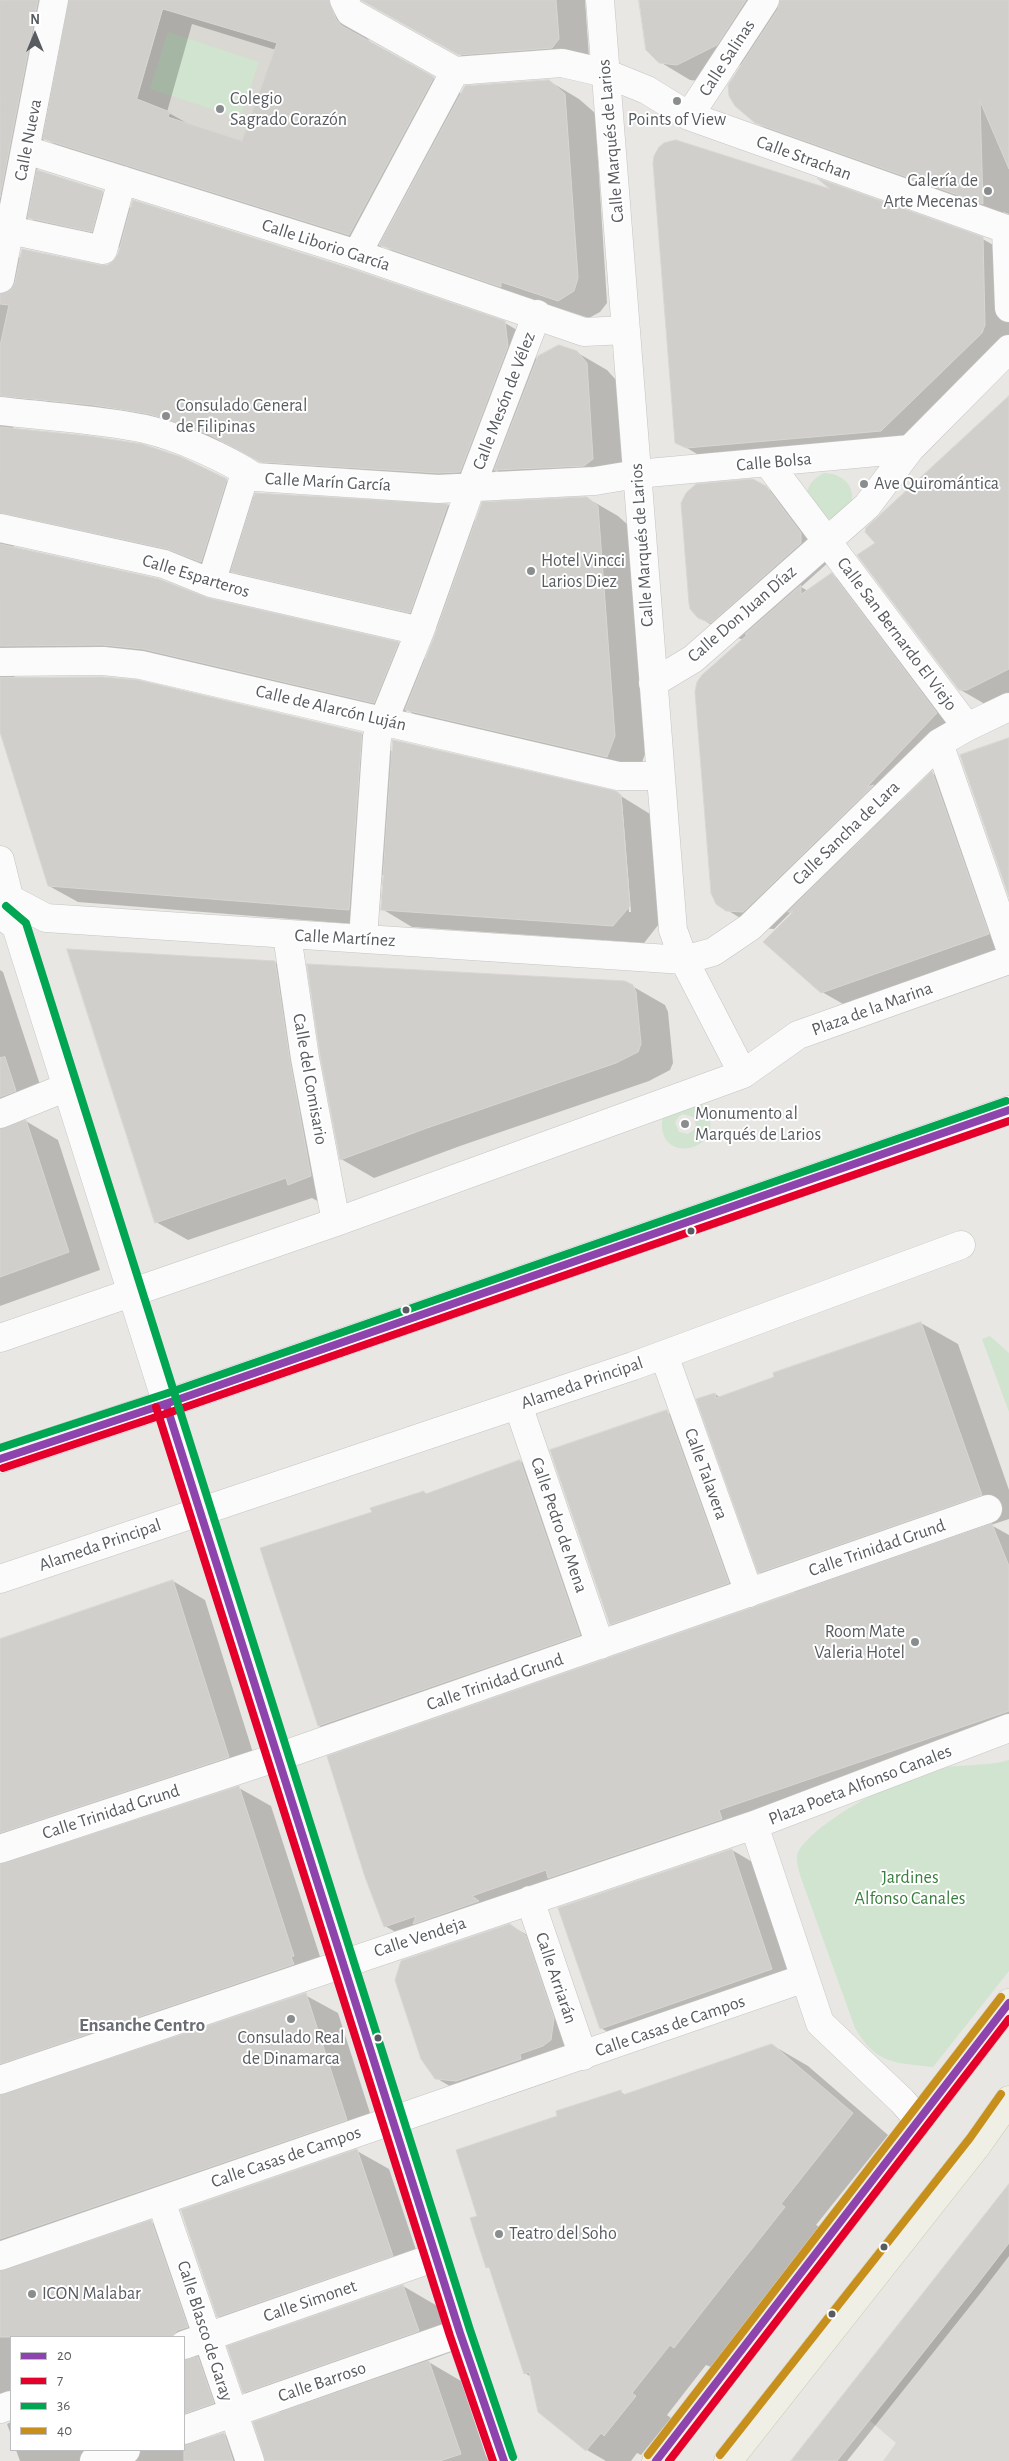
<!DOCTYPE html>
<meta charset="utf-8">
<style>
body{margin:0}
#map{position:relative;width:1009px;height:2461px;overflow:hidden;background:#e8e7e3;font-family:"Alegreya Sans",sans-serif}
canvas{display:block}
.legend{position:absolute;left:10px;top:2336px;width:175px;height:115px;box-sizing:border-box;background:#fff;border:1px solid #bcbebf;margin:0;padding:6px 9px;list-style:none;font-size:15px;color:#585c60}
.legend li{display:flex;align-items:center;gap:10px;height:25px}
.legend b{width:25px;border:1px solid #bcbebf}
.north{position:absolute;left:10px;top:10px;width:50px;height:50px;-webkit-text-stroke:4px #fff;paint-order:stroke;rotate:0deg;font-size:14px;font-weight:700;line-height:20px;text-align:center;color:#585c60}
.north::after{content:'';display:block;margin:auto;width:18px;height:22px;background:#585c60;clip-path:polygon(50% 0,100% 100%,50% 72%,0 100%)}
</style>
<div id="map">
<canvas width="1009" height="2461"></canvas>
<ul class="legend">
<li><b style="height:6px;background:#8e44ad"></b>20</li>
<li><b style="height:6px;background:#e4002b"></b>7</li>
<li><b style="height:6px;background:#00a651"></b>36</li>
<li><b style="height:6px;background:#c7901d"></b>40</li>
</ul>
<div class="north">N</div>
</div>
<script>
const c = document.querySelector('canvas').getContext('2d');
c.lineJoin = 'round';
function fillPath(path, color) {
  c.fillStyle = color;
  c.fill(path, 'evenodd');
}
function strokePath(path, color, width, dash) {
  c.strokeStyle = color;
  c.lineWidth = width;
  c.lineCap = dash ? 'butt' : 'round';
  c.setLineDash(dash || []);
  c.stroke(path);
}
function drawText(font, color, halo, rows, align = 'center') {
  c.font = font + ' "Alegreya Sans",sans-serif';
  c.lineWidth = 4;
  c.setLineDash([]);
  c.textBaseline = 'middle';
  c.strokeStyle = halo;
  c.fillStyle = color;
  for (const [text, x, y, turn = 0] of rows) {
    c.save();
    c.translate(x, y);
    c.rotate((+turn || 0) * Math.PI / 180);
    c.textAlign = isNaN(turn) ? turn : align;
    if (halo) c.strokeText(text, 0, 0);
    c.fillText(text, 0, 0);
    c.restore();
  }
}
const industrial = new Path2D(`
 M 1009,2244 L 1009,2461 L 883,2461 L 896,2443 L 870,2421 Z`);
const education = new Path2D(`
 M 149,0 L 278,39 L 294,217 L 109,160 L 134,106 Z`);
const green = new Path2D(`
 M 168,32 L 259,62 L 240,118 L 150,89 Z
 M 824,473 C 863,475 860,519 824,519 L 806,499 C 807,485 812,480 824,473 Z
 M 699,1102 C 743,1148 647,1174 664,1111 ZM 683,1114 L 693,1117 L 696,1124 L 694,1130 L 688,1134 L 679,1132 L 675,1123 L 678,1117 Z
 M 990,1336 L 1009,1353 L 1009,1412 L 982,1339 Z
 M 1009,1760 L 1009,1971 L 933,2067 C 893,2062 877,2065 855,2028 L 800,1875 C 799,1870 796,1861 797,1856 C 803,1828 904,1774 933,1769 C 958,1764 984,1767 1009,1760 Z`);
const shadow = new Path2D(`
 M 0,0 L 307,0 L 361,29 L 371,43 L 462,94 L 549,81 L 579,99 L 595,113 L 607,303 L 600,312 L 589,318 L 530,299 L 531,303 L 411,262 L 382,245 L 379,251 L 74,155 L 44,138 L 37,171 L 102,192 L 132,209 L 505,323 L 534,340 L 537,362 L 576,352 L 607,370 L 617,381 L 623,476 L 525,487 L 496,470 L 489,488 L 290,478 L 254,458 L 209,439 L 13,426 L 14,429 L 226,480 L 255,497 L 256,494 L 448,505 L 477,522 L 587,498 L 618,516 L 628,525 L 645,754 L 638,774 L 436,727 L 407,710 L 403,719 L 175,666 L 16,671 L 14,679 L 362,734 L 393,752 L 616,793 L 650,814 L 659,924 L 644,943 L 412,927 L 382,909 L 384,875 L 382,875 L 378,926 L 78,902 L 49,886 L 0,728 ZM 192,24 L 276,50 L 243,142 L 194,127 L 167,112 ZM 28,217 L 59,235 L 121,248 L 115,261 L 108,266 L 100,267 L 21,259 L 14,251 L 26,230 ZM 14,541 L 230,578 L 232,571 L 262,588 L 439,629 L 427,660 L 398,643 L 207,599 L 14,548 ZM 620,802 L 622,802 L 631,912 L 629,912 Z
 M 363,0 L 585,0 L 589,57 L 490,72 Z
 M 641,0 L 1009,0 L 1009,214 L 1003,212 L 1004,217 L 786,140 L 755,122 L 744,63 L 708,82 L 690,80 L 660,62 L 647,49 Z
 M 981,238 L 1009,254 L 1009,354 L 912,448 L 707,460 L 677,442 Z
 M 1009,408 L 1009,701 L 990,707 L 959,689 L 877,544 Z
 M 753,480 L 796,505 L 831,560 L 801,587 L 808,591 L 832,575 L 862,592 L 966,731 L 900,801 L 902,803 L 932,773 L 968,794 L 1009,960 L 859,1013 L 822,992 L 793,914 L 791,912 L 774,929 L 757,928 L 727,910 L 744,640 L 729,635 L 698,617 Z
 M 275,962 L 307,981 L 321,1203 L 312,1198 L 188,1240 L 156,1222 Z
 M 0,970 L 3,972 L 48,1109 L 24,1120 L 58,1140 L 100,1270 L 0,1306 Z
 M 632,986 L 665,1005 L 668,1012 L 673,1063 L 670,1070 L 649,1081 L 460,1146 L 374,1178 L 341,1159 Z
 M 921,1323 L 958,1344 L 1009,1490 L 1009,1519 L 991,1525 L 1009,1535 L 1009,1737 L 413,1942 L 385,1926 L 797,1594 L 759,1572 L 715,1394 L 721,1398 Z
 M 666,1412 L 695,1428 L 757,1599 L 640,1640 L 611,1624 Z
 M 520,1461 L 551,1479 L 610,1653 L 350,1743 L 319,1726 L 373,1512 L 424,1492 L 427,1494 Z
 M 173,1581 L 205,1600 L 260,1775 L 28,1852 L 19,1861 L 239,1788 L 271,1806 L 326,1975 L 28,2083 L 20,2088 L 305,1995 L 338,2013 L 378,2138 L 27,2259 L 20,2264 L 151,2222 L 183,2240 L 204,2353 L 201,2360 L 230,2377 L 245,2421 L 204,2438 L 205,2440 L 224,2434 L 256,2453 L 259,2461 L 20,2461 L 16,2450 L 184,2450 L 184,2337 L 11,2337 L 11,2402 L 0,2395 L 0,1641 Z
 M 732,1850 L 766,1870 L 805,1988 L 635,2048 L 601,2028 Z
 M 510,1925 L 546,1946 L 589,2040 L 555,2075 L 557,2079 L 493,2101 L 472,2099 L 436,2078 Z
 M 772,2045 L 808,2066 L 888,2135 L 816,2225 L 821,2228 L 753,2314 L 711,2367 L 706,2365 L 667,2415 L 671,2418 L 641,2455 L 637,2453 L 631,2461 L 606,2461 L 587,2450 L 539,2411 L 531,2377 L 525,2373 L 491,2269 L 487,2267 L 478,2217 L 559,2117 L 620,2092 L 626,2095 Z
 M 357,2151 L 389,2169 L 424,2274 L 250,2335 L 218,2316 Z
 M 1009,2186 L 1009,2256 L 983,2290 L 847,2461 L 793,2461 Z
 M 403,2286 L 439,2307 L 454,2351 L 427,2361 L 461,2381 L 489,2461 L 266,2461 L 282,2414 L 244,2392 Z
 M 11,2422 L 11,2435 L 7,2424 Z`);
const building = new Path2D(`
 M 0,0 L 38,0 L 0,197 Z
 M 69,0 L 329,0 L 336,19 L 342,26 L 434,77 L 349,235 L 43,139 ZM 163,9 L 277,43 L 242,141 L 168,117 L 170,112 L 137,99 Z
 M 361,0 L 556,0 L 559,39 L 552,48 L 459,55 Z
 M 639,0 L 746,0 L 717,45 L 677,65 L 659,63 L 646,50 Z
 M 780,0 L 1009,0 L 1009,169 L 980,101 L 983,204 L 755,123 L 735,106 L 729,96 L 728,85 L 778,9 Z
 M 549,80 L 565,94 L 578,278 L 574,291 L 558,301 L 501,282 L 501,287 L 379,245 L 465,86 Z
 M 676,140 L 830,189 L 817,178 L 983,237 L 985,325 L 982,333 L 881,431 L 686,448 L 675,443 L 653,163 L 654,156 L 659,147 L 664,143 Z
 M 37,170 L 103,191 L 92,232 L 28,218 Z
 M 133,200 L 352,269 L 505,321 L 508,346 L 460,472 L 438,473 L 260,462 L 208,434 L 149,414 L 93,405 L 0,396 L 0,346 L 9,305 L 0,304 L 0,294 L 11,290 L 15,282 L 22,249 L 100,265 L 108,265 L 114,260 L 118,254 Z
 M 559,345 L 577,351 L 587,363 L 593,459 L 584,466 L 494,470 L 538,356 Z
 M 1009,396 L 1009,669 L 967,690 L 959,690 L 857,555 L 875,543 L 865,532 L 866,528 Z
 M 0,427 L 89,436 L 142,444 L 181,457 L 227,479 L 201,562 L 167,549 L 0,513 Z
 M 753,479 L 766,486 L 801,533 L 801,543 L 711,623 L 698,618 L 690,609 L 689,603 L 681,503 L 686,493 L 696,484 Z
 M 255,493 L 448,504 L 410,613 L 231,572 Z
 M 587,497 L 598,506 L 615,736 L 607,757 L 405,710 L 434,637 L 482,502 Z
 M 0,544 L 159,579 L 208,598 L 399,642 L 374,703 L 143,649 L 103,645 L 0,646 Z
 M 832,573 L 937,713 L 867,787 L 874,785 L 743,912 L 726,911 L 716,904 L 711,893 L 695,692 L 697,682 L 702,675 L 747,635 L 745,634 L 801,585 L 801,594 Z
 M 102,677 L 138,680 L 362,733 L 349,910 L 48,886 L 0,732 L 0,678 Z
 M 1009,738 L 1009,897 L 960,755 Z
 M 393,740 L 616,791 L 621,795 L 630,906 L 613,926 L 381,910 Z
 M 932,771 L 989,934 L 821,993 L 763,942 L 793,912 L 788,912 Z
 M 67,949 L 275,961 L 290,1061 L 311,1176 L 288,1185 L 286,1178 L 155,1223 Z
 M 307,964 L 625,981 L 633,985 L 636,992 L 641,1044 L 638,1052 L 616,1063 L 427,1128 L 340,1160 L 320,1055 Z
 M 5,1057 L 16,1091 L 0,1097 L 0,1058 Z
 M 26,1120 L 69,1252 L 0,1277 L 0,1129 Z
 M 921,1322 L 982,1495 L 758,1573 L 696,1399 L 715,1393 L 716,1398 L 774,1377 L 773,1373 Z
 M 667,1410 L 729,1583 L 610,1625 L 550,1450 Z
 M 520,1460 L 580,1635 L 318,1726 L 260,1548 L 372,1512 L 370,1508 L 424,1491 L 425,1494 Z
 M 992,1524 L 1009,1566 L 1009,1711 L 719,1810 L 722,1819 L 548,1878 L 546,1870 L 472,1896 L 479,1901 L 413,1924 L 416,1916 L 384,1927 L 365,1877 L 327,1756 Z
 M 173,1580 L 229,1757 L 0,1833 L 0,1639 Z
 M 239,1786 L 294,1956 L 291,1957 L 294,1964 L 0,2064 L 0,1864 Z
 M 732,1849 L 772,1969 L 600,2029 L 558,1908 Z
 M 510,1924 L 526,1936 L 554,2018 L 551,2040 L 543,2046 L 520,2054 L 521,2059 L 456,2081 L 435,2079 L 421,2059 L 395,1980 L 401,1961 Z
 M 306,1993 L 347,2120 L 0,2239 L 0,2095 Z
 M 772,2044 L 853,2113 L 781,2204 L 785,2207 L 717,2293 L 674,2348 L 670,2345 L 632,2393 L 636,2396 L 604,2436 L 601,2433 L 586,2451 L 538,2412 L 529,2372 L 524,2374 L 489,2267 L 486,2268 L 470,2218 L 477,2216 L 456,2150 L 557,2116 L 556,2111 L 621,2090 L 622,2095 Z
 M 357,2149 L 393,2256 L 217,2317 L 181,2210 Z
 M 1009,2184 L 1009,2243 L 976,2286 L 837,2461 L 791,2461 Z
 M 151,2220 L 188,2327 L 178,2330 L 171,2337 L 0,2337 L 0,2271 Z
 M 403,2285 L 419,2331 L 243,2393 L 227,2346 Z
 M 198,2357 L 214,2403 L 184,2414 L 184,2360 Z
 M 429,2361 L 461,2454 L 440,2461 L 265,2461 L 253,2422 Z
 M 224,2433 L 233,2461 L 184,2461 L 184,2445 Z`);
const street = new Path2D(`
 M 344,0 L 350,12 L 455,71 L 562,63 L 605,73 L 647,90 L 689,116 L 1009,230
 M 600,0 L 673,930 L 684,960 L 743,1074
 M 689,116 L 765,0
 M 26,150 L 357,254 L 584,332 L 626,330
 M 0,228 L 103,250 L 122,180
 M 1006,230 L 1009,308
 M 357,254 L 455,71
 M 0,279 L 54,0
 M 0,411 C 48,417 98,419 145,429 C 180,437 225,458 255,477 L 438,489 L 595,481 L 637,474 L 910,449
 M 768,463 L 967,727
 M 0,528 L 164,564 L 211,583 L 420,631
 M 211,583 L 242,483 L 247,473
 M 0,662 L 103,661 L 141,665 L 618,776 L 659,776
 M 653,683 L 693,659 L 867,506 L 910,449 L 1009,349
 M 939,743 L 1009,945
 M 0,860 L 14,917
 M 10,899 L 46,918 L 684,960 L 713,952 L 750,927 L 939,743 L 967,727 L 1009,707
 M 287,935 L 305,1058 L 336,1222
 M 363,939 L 377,737 L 420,631 L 471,487 L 537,314
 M 0,1114 L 67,1087
 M 0,1338 L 336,1222 L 743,1074 L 798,1035 L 1009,960
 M 664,1355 L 749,1593
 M 518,1405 L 600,1645
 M 0,1579 L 633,1366 L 961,1245
 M 754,1825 L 820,2023 L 902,2101 L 918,2119
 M 0,1849 L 278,1757 L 988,1509
 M 530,1900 L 583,2056
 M 0,2080 L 754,1825 L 1009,1728
 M 161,2201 L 250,2461
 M 0,2256 L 805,1978
 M 184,2345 L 436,2257
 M 0,2409 L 11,2405
 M 184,2430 L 460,2333
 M 94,2461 L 126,2450`);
const secondary = new Path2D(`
 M 0,914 L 16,926 L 460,2333 L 499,2450 L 504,2461
 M 0,1459 L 171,1402 L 1009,1110`);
const primary = new Path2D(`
 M 656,2461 L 1009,2003
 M 728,2461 L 978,2144 L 1009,2100`);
const bus1 = new Path2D(`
 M 166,1404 L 460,2333 L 504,2461
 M 0,1459 L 171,1402 L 1009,1110
 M 656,2461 L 1009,2003`);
const bus2 = new Path2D(`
 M 156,1407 L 450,2336 L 493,2461
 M 3,1468 L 174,1411 L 1009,1121
 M 669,2461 L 1009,2019`);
const bus3 = new Path2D(`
 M 6,906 L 26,923 L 470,2330 L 513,2457
 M 0,1448 L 168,1393 L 1006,1101`);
const bus4 = new Path2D(`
 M 648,2455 L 1001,1997
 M 720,2455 L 970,2138 L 1001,2094`);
const markers = [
 [677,101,5,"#8a8d8e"],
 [220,109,5,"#8a8d8e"],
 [988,191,5,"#8a8d8e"],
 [166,416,5,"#8a8d8e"],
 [864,484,5,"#8a8d8e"],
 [531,571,5,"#8a8d8e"],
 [685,1124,5,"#8a8d8e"],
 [691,1231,4.5,"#585c60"],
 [406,1310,4.5,"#585c60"],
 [915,1642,5,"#8a8d8e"],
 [291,2019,5,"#8a8d8e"],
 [378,2038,4.5,"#585c60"],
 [499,2234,5,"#8a8d8e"],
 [884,2247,4.5,"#585c60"],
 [32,2294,5,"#8a8d8e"],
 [832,2314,4.5,"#585c60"]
];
const streetNames = [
 ["Calle Salinas",727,58,-57],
 ["Calle Nueva",28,140,-79],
 ["Calle Marqués de Larios",611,141,-95],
 ["Calle Strachan",804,158,20],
 ["Calle Liborio García",326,245,18],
 ["Calle Mesón de Vélez",504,401,-69],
 ["Calle Bolsa",774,462,-5],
 ["Calle Marín García",328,482,3],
 ["Calle Marqués de Larios",642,545,-94],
 ["Calle Esparteros",196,576,17],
 ["Calle Don Juan Díaz",742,614,-41],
 ["Calle San Bernardo El Viejo",897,634,53],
 ["Calle de Alarcón Luján",331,708,13],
 ["Calle Sancha de Lara",846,833,-44],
 ["Calle Martínez",345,938,3],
 ["Plaza de la Marina",872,1009,-20],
 ["Calle del Comisario",310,1079,80],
 ["Alameda Principal",582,1383,-19],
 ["Calle Talavera",706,1474,70],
 ["Calle Pedro de Mena",559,1525,71],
 ["Alameda Principal",100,1545,-19],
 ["Calle Trinidad Grund",877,1548,-19],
 ["Calle Trinidad Grund",495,1682,-19],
 ["Plaza Poeta Alfonso Canales",860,1785,-21],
 ["Calle Trinidad Grund",111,1812,-18],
 ["Calle Vendeja",420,1937,-18],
 ["Calle Arriarán",556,1978,71],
 ["Calle Casas de Campos",670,2026,-19],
 ["Calle Casas de Campos",286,2157,-19],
 ["Calle Simonet",310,2301,-19],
 ["Calle Blasco de Garay",205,2331,72],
 ["Calle Barroso",322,2382,-19]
];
const poiNames = [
 ["Colegio",230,99],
 ["Sagrado Corazón",230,120],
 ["Points of View",677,120,"center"],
 ["Galería de",978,181,"right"],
 ["Arte Mecenas",978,202,"right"],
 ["Consulado General",176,406],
 ["de Filipinas",176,427],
 ["Ave Quiromántica",874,484],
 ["Hotel Vincci",541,561],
 ["Larios Diez",541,582],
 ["Monumento al",695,1114],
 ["Marqués de Larios",695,1135],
 ["Room Mate",905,1632,"right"],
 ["Valeria Hotel",905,1653,"right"],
 ["Consulado Real",291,2038,"center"],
 ["de Dinamarca",291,2059,"center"],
 ["Teatro del Soho",509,2234],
 ["ICON Malabar",42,2294]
];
const parkNames = [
 ["Jardines",910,1878],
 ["Alfonso Canales",910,1899]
];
const neighbourhoodNames = [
 ["Ensanche Centro",142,2025]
];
fillPath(industrial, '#d9d8d4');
fillPath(education, '#dad8d2');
fillPath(green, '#d0e4cf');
fillPath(shadow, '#0003');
fillPath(building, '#d0cfcc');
strokePath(building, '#d8d6d2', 1);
strokePath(street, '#c4c4c3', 29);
strokePath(secondary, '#c5c6c6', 29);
strokePath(primary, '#cfc8b2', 29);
strokePath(street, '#fcfbfb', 28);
strokePath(secondary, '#fcfbfb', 28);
strokePath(primary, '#f0efe6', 28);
strokePath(bus1, '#8e44ad', 8);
strokePath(bus2, '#e4002b', 8);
strokePath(bus3, '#00a651', 8);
strokePath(bus4, '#c7901d', 8);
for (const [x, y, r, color] of markers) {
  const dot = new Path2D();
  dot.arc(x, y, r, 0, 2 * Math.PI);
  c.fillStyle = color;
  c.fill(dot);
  strokePath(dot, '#fff', 2);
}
drawText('18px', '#585c60', '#fff', streetNames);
drawText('18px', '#585c60', '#fff', poiNames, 'left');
drawText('18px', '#397e3e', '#fff', parkNames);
drawText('bold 19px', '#6a6d72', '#fff', neighbourhoodNames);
</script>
